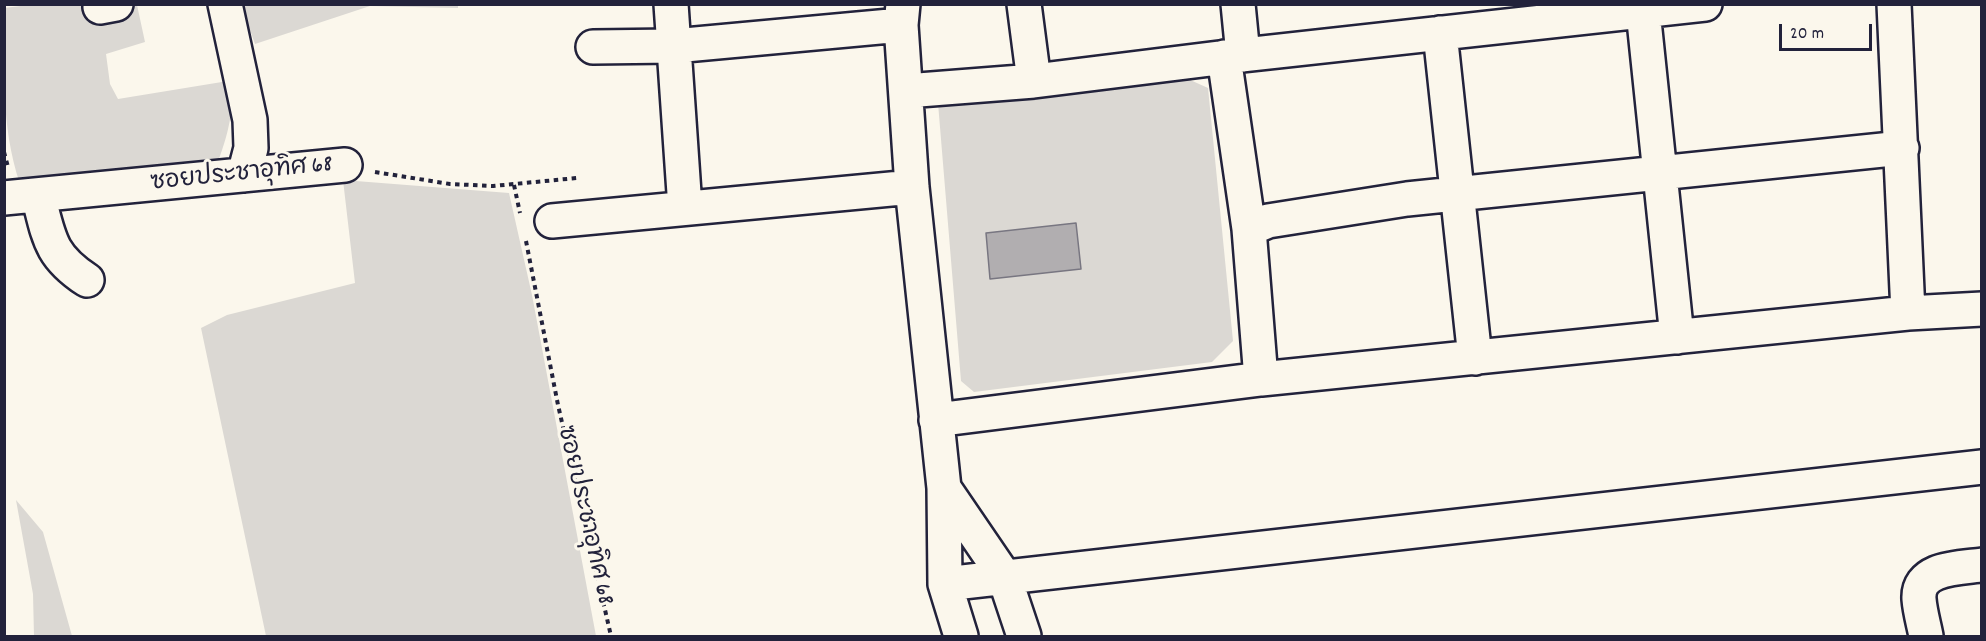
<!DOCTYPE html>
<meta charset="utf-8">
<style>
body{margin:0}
#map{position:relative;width:1986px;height:641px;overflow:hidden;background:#fbf7ec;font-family:Dekko,sans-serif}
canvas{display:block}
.frame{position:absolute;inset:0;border:6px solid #22223b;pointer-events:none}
.scale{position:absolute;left:1779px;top:24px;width:93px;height:27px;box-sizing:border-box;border:3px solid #22223b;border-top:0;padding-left:8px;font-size:18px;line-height:21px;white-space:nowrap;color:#22223b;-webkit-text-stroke:4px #fbf7ec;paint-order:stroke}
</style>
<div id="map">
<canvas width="1986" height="641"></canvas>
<div class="frame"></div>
<div class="scale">20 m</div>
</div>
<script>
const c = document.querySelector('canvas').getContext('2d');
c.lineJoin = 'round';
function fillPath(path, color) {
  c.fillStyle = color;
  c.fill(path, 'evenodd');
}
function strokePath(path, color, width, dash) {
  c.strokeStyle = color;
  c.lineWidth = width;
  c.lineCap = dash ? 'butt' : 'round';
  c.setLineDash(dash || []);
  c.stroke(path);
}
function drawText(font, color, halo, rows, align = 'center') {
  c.font = font + ' Dekko,"Playpen Sans Thai",sans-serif';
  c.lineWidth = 6;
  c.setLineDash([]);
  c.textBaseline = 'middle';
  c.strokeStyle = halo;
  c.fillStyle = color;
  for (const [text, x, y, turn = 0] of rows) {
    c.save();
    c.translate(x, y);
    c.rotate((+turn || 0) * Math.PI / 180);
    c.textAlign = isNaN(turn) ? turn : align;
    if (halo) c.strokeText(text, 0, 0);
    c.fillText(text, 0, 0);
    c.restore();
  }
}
const green = new Path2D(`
 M 37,4 L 137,5 L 145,42 L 106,54 L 110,84 L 118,99 L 228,81 C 237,104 227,137 219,159 L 89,173 L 20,184 C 0,123 5,71 4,8 Z
 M 241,5 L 458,5 L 458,8 L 370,6 L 255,44 Z
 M 1188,79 L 1208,88 L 1233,341 L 1212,362 L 974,392 L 961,381 L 938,103 Z
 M 343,180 L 509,193 L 532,295 L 596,636 L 266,636 L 201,328 L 227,315 L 355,283 Z
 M 16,500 L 43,532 L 72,636 L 34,636 L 33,594 Z`);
const water = new Path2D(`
 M 1076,223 L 1081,269 L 990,279 L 986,233 Z`);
const path = new Path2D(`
 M 4,152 L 8,167
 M 375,172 L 450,184 L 493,186 L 577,178
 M 514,185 L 520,213
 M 526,241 L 558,405 L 611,636`);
const minor = new Path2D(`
 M 225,4 L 250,120 L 251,148 L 244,175
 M 671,4 L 685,208
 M 903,4 L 901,25 L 912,187 L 944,488 L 945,584 L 961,636
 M 1024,4 L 1034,81
 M 1238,4 L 1243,55
 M 1894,4 L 1908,313
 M 100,7 L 116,4
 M 1643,11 L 1677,337
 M 1440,33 L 1475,358
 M 593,47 L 674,46 L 901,25
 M 1224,57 L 1249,229
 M 906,91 L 1034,81 L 1243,55 L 1705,4
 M 38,195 C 49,237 49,255 87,280
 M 4,198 L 345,165
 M 552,221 L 912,187
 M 1261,379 L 1249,229 L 1268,221 L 1407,199 L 1902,148
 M 936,420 L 1261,379 L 1908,313 L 1982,309
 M 944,488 L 1004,576 L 1024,636
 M 945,584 L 1982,467
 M 1926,636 C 1924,625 1920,612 1919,599 C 1917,567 1960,568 1982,565`);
const streetNames = [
 ["ซอยประชาอุทิศ 68",242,176,-6],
 ["ซอยประชาอุทิศ 68",583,516,77]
];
fillPath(green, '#dbd8d3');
fillPath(water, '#b1aeb0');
strokePath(water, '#787681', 1.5);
strokePath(minor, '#22223b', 38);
strokePath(path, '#22223b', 4, [4.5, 4.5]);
strokePath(minor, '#fbf7ec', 33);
drawText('24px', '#22223b', '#fbf7ec', streetNames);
</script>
